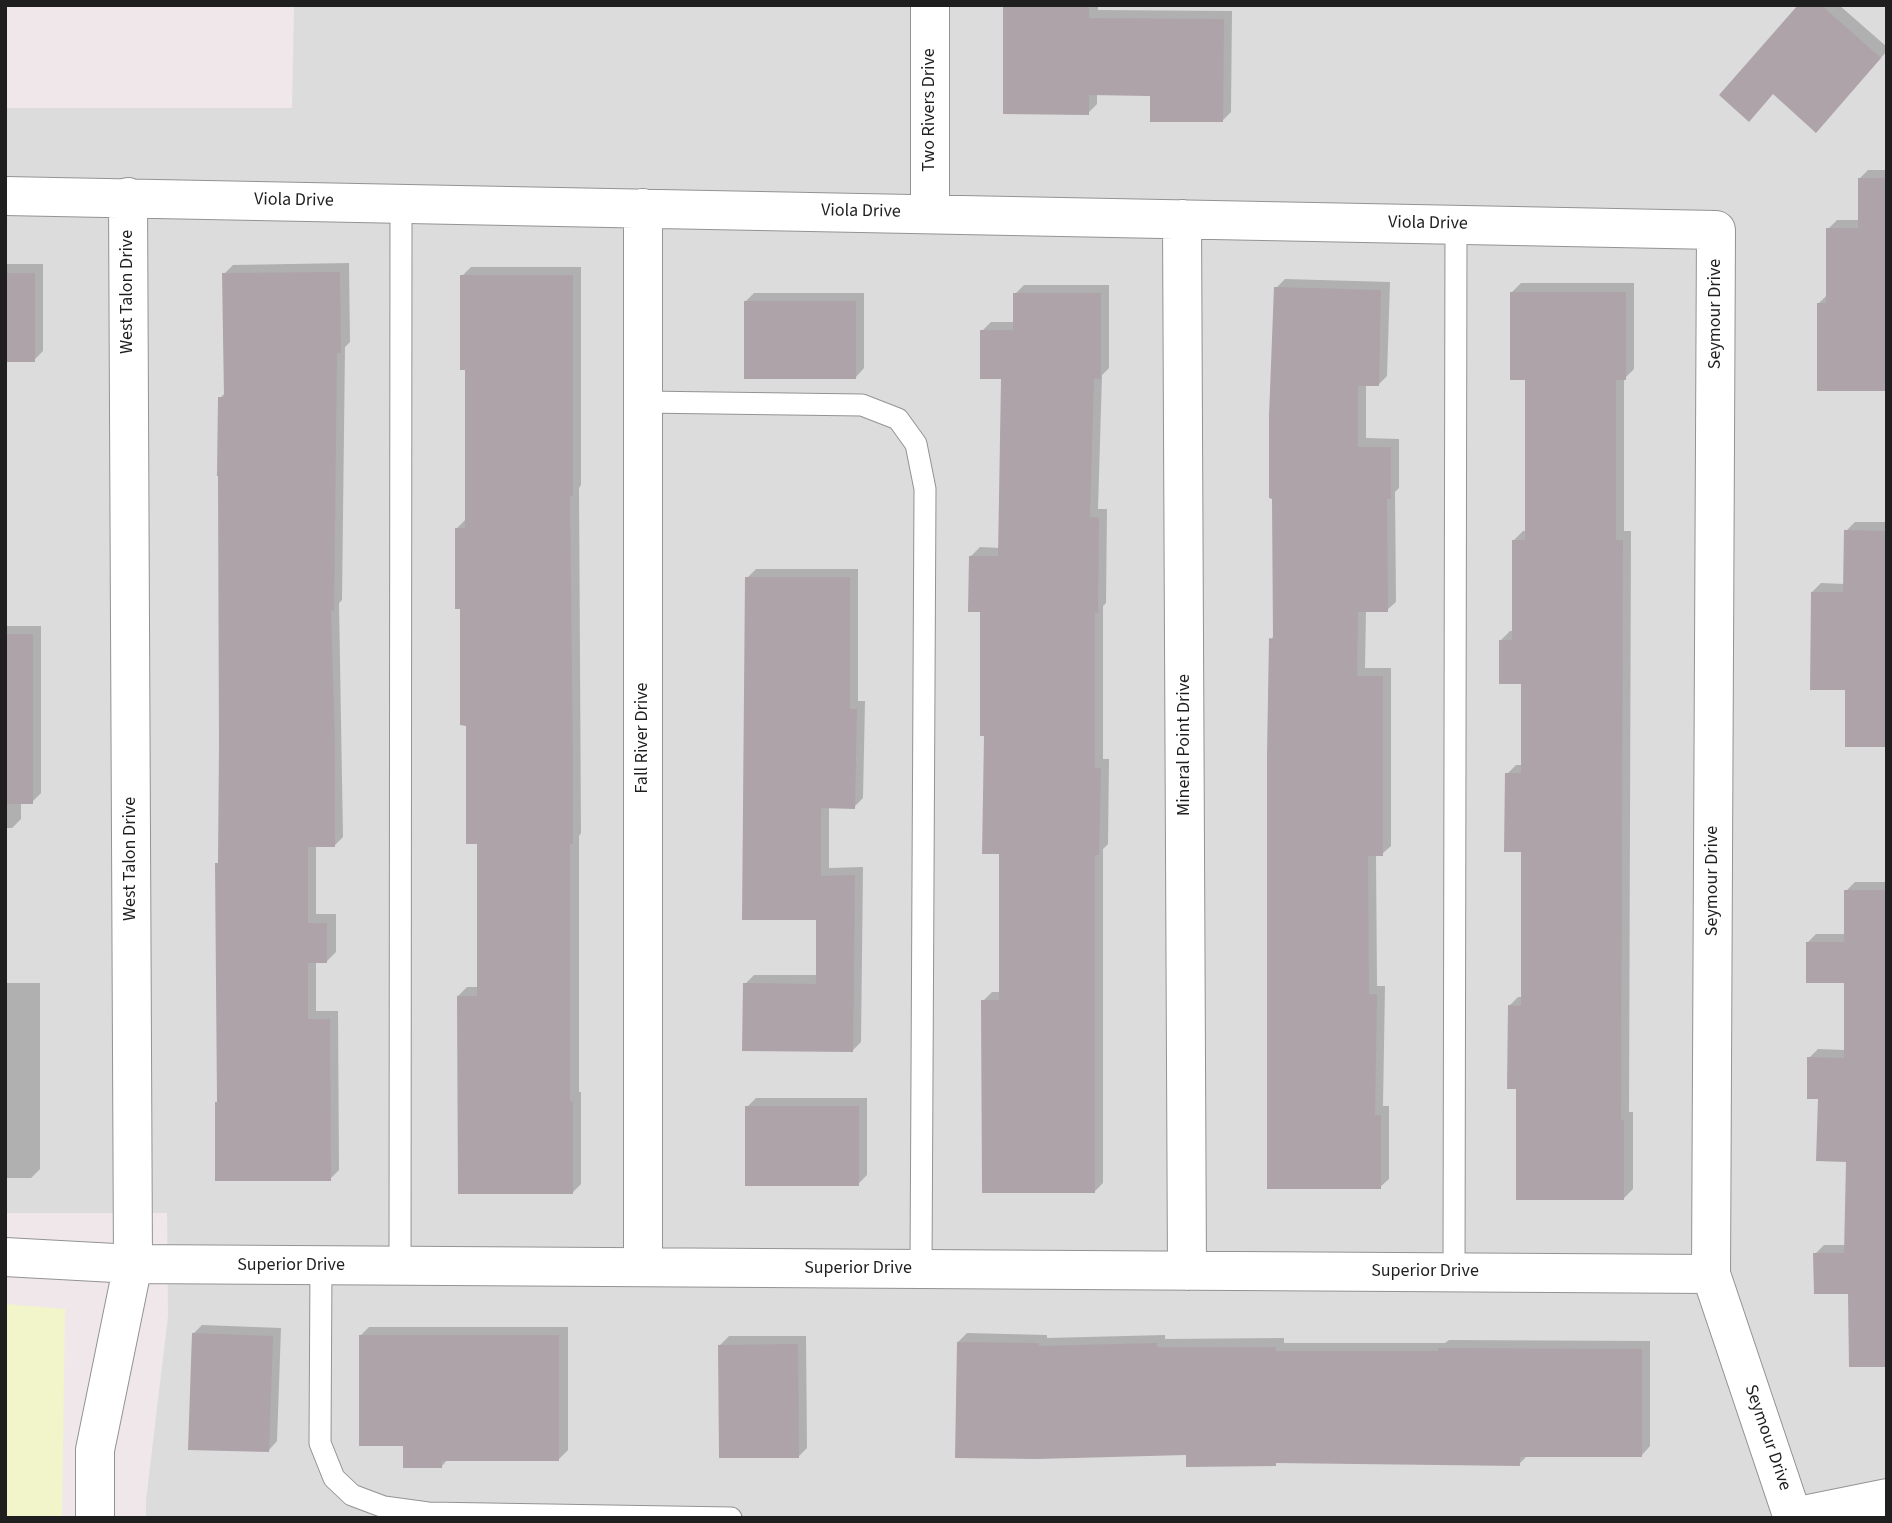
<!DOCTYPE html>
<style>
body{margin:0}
#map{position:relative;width:1892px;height:1523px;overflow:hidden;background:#efe7ea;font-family:"Source Sans 3",sans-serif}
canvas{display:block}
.frame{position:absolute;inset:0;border:7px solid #1f1f1f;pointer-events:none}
</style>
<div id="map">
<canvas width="1892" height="1523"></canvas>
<div class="frame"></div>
</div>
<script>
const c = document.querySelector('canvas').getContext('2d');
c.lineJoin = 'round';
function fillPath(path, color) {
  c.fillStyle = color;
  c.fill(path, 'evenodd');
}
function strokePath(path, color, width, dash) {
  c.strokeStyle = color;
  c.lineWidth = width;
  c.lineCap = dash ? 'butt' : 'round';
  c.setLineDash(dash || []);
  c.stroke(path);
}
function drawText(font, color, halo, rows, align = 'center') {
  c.font = font + ' "Source Sans 3",sans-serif';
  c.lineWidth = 5;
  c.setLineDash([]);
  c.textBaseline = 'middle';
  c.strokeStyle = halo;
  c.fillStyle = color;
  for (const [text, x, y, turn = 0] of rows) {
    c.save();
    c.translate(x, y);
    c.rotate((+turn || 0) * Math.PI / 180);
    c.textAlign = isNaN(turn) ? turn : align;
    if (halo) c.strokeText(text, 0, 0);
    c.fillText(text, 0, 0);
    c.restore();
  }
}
const residential = new Path2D(`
 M 294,5 L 1887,5 L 1887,1518 L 146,1518 L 146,1500 L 168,1316 L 167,1213 L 5,1213 L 5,108 L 292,108 Z`);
const park = new Path2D(`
 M 5,1304 L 65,1309 L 62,1518 L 5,1518 Z`);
const shadow = new Path2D(`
 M 1005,5 L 1098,5 L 1098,10 L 1232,11 L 1231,112 L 1222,121 L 1152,94 L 1097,94 L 1097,104 L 1088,113 Z
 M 1801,5 L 1839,5 L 1887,47 L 1887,51 L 1825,121 Z
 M 1868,170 L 1887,170 L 1887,389 L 1818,304 L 1828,294 L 1828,229 L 1837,220 L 1859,220 L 1859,179 Z
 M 349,263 L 350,342 L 345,347 L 342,600 L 339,603 L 343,837 L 334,846 L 316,846 L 316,914 L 336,914 L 336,952 L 327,961 L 316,961 L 316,1011 L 338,1011 L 339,1170 L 330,1179 L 219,937 L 217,864 L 220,861 L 220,398 L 226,392 L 224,274 L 233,265 Z
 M 5,264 L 43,264 L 43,351 L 34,360 L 5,360 Z
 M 471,267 L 581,267 L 581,485 L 579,488 L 581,833 L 579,836 L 579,1092 L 581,1092 L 581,1184 L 572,1193 L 458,996 L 467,987 L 479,987 L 479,842 L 467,724 L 456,529 L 466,519 L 466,369 L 462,276 Z
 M 1285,279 L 1390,282 L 1387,376 L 1378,385 L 1366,384 L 1366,438 L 1399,439 L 1399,488 L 1395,492 L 1396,602 L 1387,610 L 1366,611 L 1365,668 L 1391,668 L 1391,846 L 1382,854 L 1376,854 L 1377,986 L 1385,986 L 1383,1106 L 1389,1106 L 1389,1179 L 1380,1187 L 1271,639 L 1275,635 L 1276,288 Z
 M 1521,283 L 1634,283 L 1634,369 L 1624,379 L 1624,531 L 1631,531 L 1629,1112 L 1633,1112 L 1633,1189 L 1624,1198 L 1517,1087 L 1509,1006 L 1518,997 L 1523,997 L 1523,850 L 1507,774 L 1516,765 L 1523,765 L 1523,682 L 1501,640 L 1510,631 L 1514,631 L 1514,540 L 1523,531 L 1527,531 L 1527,378 L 1512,292 Z
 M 1024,285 L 1109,285 L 1109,368 L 1102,375 L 1098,509 L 1107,509 L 1106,603 L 1103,606 L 1103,759 L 1109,759 L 1108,844 L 1103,849 L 1103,1183 L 1094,1192 L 983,1001 L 992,992 L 1001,992 L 1001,853 L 982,611 L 971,556 L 980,547 L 1000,548 L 1003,377 L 982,331 L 991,322 L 1015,322 L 1015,294 Z
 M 754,293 L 864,293 L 864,368 L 856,377 L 745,302 Z
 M 1855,522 L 1887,522 L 1887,745 L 1847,689 L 1812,592 L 1821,583 L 1845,584 L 1846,531 Z
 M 756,569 L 858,569 L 858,701 L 865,701 L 863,798 L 854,807 L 829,807 L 829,868 L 863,867 L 861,1042 L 852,1051 L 745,984 L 754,975 L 818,975 L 818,918 L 747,578 Z
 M 5,626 L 41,626 L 41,793 L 32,802 L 21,802 L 21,819 L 12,828 L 5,828 Z
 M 1855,882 L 1887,882 L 1887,1365 L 1850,1292 L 1815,1254 L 1824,1245 L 1846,1245 L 1848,1160 L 1820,1097 L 1809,1058 L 1818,1049 L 1845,1050 L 1845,981 L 1807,943 L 1816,934 L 1846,934 L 1846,891 Z
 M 5,983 L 40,983 L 40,1169 L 31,1178 L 5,1178 Z
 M 756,1098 L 867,1098 L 867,1175 L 858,1184 L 747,1107 Z
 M 202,1325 L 281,1328 L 277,1441 L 269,1450 L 193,1334 Z
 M 369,1327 L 568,1327 L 568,1450 L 559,1459 L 448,1459 L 442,1466 L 404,1444 L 360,1336 Z
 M 967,1333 L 1047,1335 L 1047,1338 L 1165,1335 L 1165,1339 L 1284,1338 L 1284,1343 L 1445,1343 L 1449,1340 L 1650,1341 L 1650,1446 L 1642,1455 L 1528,1455 L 1519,1464 L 1278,1462 L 1275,1464 L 1187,1453 L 958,1342 Z
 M 729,1336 L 806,1336 L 807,1448 L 798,1457 L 720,1345 Z`);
const building = new Path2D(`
 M 1003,5 L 1089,5 L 1089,18 L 1224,19 L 1223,122 L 1150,122 L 1150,96 L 1089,95 L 1089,115 L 1003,114 Z
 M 1798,5 L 1821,5 L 1881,58 L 1816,133 L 1773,94 L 1749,122 L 1719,95 Z
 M 1858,178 L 1887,178 L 1887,391 L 1817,391 L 1817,303 L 1826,303 L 1826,228 L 1858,228 Z
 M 340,272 L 341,353 L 337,353 L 334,611 L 331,611 L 335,746 L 335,847 L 308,847 L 308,923 L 327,923 L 327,963 L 308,963 L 308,1019 L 330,1019 L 331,1181 L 215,1181 L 215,1102 L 217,1102 L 215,863 L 218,863 L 219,746 L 218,476 L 217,476 L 218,397 L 224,397 L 222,273 Z
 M 5,273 L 35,273 L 35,362 L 5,362 Z
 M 460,275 L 573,275 L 573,496 L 570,496 L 573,763 L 573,844 L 570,844 L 570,1101 L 573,1101 L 573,1194 L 458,1194 L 457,996 L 477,996 L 477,844 L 466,844 L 466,726 L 460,725 L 460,609 L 455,609 L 455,528 L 465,528 L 465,370 L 460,370 Z
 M 1274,287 L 1381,290 L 1379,386 L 1358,386 L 1358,447 L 1391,447 L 1391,499 L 1387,499 L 1388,612 L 1358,612 L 1357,676 L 1383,676 L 1383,856 L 1368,856 L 1369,994 L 1377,994 L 1375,1115 L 1381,1115 L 1381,1189 L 1267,1189 L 1267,755 L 1269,638 L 1273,639 L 1272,499 L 1269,498 L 1269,416 Z
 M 1510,292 L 1626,292 L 1626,380 L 1616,380 L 1616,540 L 1623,540 L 1621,1120 L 1624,1120 L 1624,1200 L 1516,1200 L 1516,1089 L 1507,1089 L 1508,1005 L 1521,1006 L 1521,852 L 1504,852 L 1505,773 L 1521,773 L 1521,684 L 1499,684 L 1499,640 L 1512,640 L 1512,540 L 1525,540 L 1525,380 L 1510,380 Z
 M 1013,293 L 1101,293 L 1101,379 L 1094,379 L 1090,517 L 1099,518 L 1098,613 L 1095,613 L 1095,768 L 1101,768 L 1099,855 L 1095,855 L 1095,1193 L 982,1193 L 981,1000 L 999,1000 L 999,854 L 982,854 L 984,736 L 980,736 L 980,612 L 968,612 L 969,556 L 998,556 L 1001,379 L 980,379 L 980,330 L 1013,330 Z
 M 744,301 L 856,301 L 856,379 L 744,379 Z
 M 1844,530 L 1887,531 L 1887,747 L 1845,747 L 1845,690 L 1810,690 L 1811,592 L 1843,592 Z
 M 745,577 L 850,577 L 850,709 L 857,709 L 855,809 L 821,808 L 821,876 L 855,875 L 853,1052 L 742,1051 L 743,983 L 816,984 L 816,920 L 742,920 Z
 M 5,634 L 33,634 L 33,804 L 5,804 Z
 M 1844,890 L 1887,890 L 1887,1367 L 1849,1367 L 1848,1294 L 1814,1294 L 1813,1253 L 1844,1253 L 1846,1162 L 1816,1161 L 1818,1099 L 1807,1099 L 1807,1057 L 1844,1058 L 1844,983 L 1806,983 L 1806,942 L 1844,942 Z
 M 745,1106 L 859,1106 L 859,1186 L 745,1186 Z
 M 192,1333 L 273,1336 L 269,1452 L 188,1450 Z
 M 359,1335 L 559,1335 L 559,1461 L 442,1461 L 442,1468 L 403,1468 L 403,1446 L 359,1446 Z
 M 957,1342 L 1039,1343 L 1039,1346 L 1157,1343 L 1157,1347 L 1276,1347 L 1276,1351 L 1438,1351 L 1438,1348 L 1642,1349 L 1642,1457 L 1520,1457 L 1520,1466 L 1276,1463 L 1276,1466 L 1186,1467 L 1186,1455 L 1037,1459 L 955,1458 Z
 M 798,1344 L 799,1458 L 719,1458 L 718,1345 Z`);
const service = new Path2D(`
 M 643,402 L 862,405 L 898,419 L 916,444 L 925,489 L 921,1269
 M 321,1266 L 320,1443 L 334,1478 L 352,1495 L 384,1507 L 428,1513 L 731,1518
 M 400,1266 L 401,203
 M 1454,1272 L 1456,225`);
const minor = new Path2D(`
 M 5,196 L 1716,230 L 1711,1274 L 1793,1518
 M 643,208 L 643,1267
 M 930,214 L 930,5
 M 1182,219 L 1187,1271
 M 5,1257 L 133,1264 L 1711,1274
 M 1793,1517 L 1887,1498
 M 95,1518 L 95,1450 L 133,1264 L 128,197`);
const streetNames = [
 ["Two Rivers Drive",930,110,-90],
 ["Viola Drive",294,201,1],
 ["Viola Drive",861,212,1],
 ["Viola Drive",1428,224,1],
 ["West Talon Drive",128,292,-90],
 ["Seymour Drive",1716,314,-90],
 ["Fall River Drive",643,738,-90],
 ["Mineral Point Drive",1185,745,-90],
 ["West Talon Drive",131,859,-90],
 ["Seymour Drive",1713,881,-90],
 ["Superior Drive",291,1266],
 ["Superior Drive",858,1269],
 ["Superior Drive",1425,1272],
 ["Seymour Drive",1767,1438,71]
];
fillPath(residential, '#dddcdd');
fillPath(park, '#f2f4c9');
fillPath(shadow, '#0003');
fillPath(building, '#ada3a9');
strokePath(service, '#939393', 23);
strokePath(minor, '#939393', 40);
strokePath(service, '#fff', 21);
strokePath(minor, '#fff', 38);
drawText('18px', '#1f1f1f', '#fff', streetNames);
</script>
